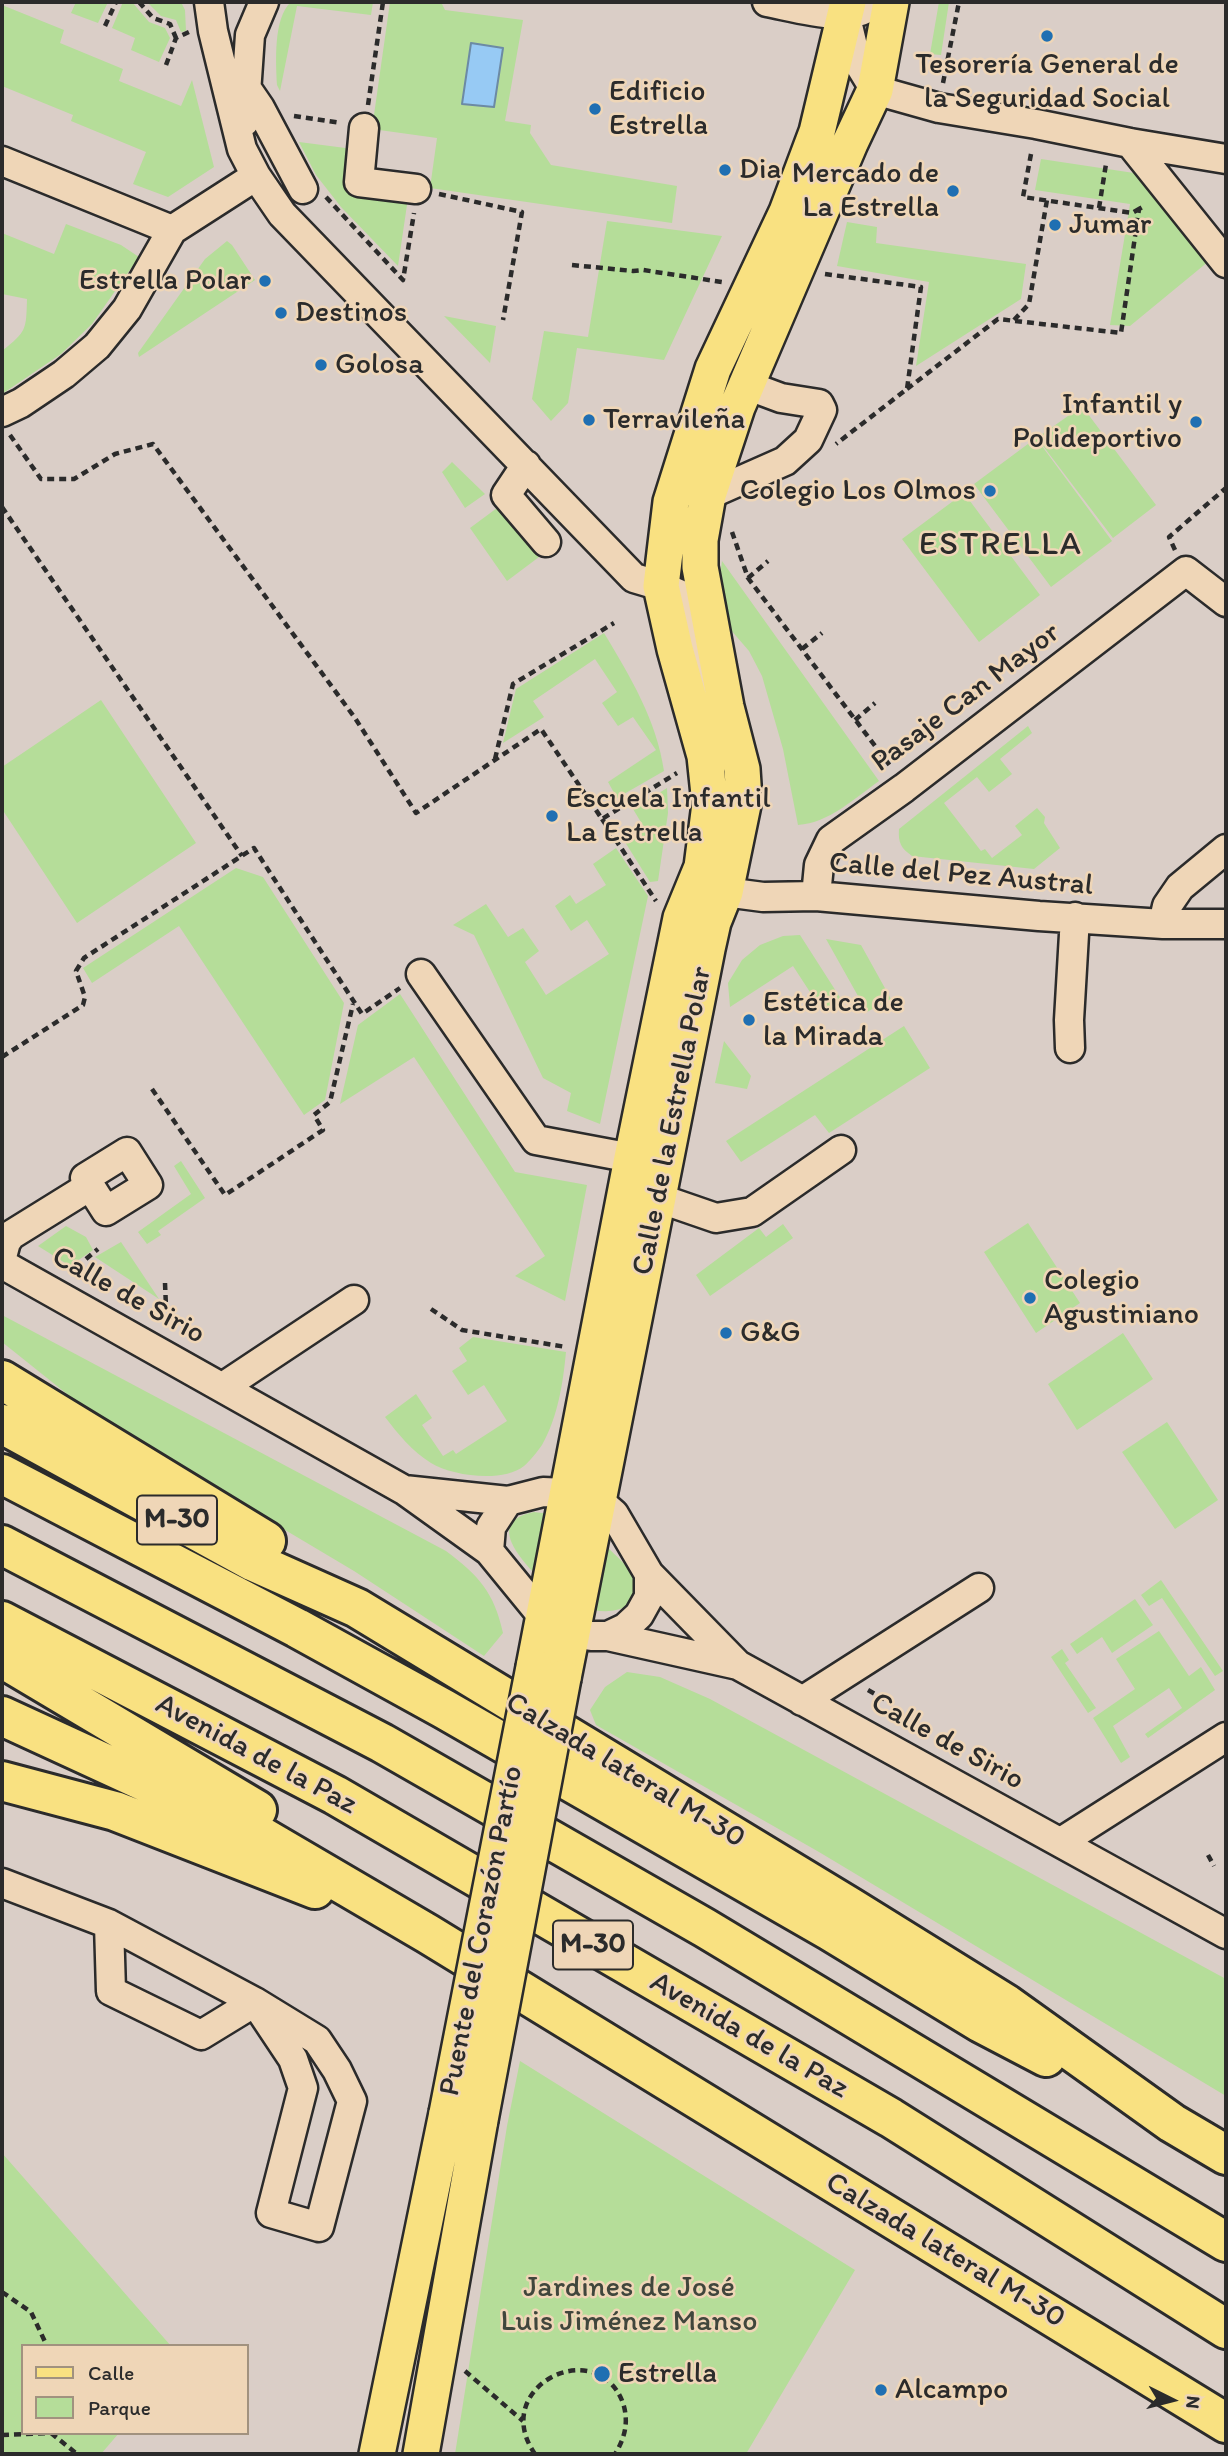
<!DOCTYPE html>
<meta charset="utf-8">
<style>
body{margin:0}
#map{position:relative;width:1228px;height:2456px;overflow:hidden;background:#dacec7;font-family:Itim,sans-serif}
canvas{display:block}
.frame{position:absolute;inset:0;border:4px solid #2b2b2b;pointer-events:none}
.legend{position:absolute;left:21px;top:2344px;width:228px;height:91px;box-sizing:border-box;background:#efd6b7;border:2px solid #a1927f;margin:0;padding:9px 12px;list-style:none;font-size:21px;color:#2b2b2b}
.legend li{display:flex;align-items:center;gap:14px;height:35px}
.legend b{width:35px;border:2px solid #a1927f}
.north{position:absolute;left:1137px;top:2365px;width:70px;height:70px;-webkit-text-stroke:5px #efd6b7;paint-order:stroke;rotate:96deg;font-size:19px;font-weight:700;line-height:28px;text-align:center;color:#2b2b2b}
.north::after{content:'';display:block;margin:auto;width:24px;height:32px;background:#2b2b2b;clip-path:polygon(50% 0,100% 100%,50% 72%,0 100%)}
</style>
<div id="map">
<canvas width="1228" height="2456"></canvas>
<div class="frame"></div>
<ul class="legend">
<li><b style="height:9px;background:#f9e181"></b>Calle</li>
<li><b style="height:19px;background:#b5dd99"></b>Parque</li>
</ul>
<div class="north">N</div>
</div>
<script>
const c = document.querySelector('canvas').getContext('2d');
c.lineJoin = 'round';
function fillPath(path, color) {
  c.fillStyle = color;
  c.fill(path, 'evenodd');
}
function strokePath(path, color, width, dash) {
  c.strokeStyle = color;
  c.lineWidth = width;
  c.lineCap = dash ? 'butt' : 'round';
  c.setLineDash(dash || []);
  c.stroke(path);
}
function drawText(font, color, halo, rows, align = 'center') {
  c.font = font + ' Itim,sans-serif';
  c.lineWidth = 5;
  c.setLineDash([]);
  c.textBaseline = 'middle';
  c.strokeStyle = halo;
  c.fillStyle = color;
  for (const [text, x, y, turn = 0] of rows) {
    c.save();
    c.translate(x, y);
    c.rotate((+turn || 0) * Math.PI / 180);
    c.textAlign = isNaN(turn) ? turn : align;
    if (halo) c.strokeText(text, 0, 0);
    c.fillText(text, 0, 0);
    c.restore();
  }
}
const green = new Path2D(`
 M 76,2 L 108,2 L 98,23 L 71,13 Z
 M 123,2 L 132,2 L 149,22 L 165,28 L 170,38 L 159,62 L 131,50 L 135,38 L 112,28 Z
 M 147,2 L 181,2 L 185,10 L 186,31 L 181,32 L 176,20 L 161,16 Z
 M 291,2 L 373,2 L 371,15 L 297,6 L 280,91 L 277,85 C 276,63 273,18 291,2 Z
 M 390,2 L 441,2 L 445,10 L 523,20 L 505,121 L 531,125 L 530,133 L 551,165 L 677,186 L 672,223 L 430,188 L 437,138 L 372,129 Z
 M 939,2 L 949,2 L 941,55 L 930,54 Z
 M 2,5 L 64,30 L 60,43 L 123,69 L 119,81 L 181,106 L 192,80 L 214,167 L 168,197 L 133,184 L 146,152 L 71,121 L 73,115 L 2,86 Z
 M 299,142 L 361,150 L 356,191 L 408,198 L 398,266 L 341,207 L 316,175 Z
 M 1041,159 L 1134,173 L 1209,261 L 1130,326 L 1110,325 L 1130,204 L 1035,190 Z
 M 607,221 L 722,236 L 664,360 L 577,348 L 568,403 L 551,421 L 532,399 L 544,331 L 588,337 Z
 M 847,222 L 877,227 L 876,243 L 1026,264 L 1021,299 L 916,366 L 929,282 L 837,266 Z
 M 66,224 L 121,245 L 139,257 L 92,324 L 61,354 L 2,394 L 2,351 C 27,331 26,330 27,299 L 2,294 L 2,233 L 54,254 Z
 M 227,241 L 232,245 L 255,280 L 139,357 L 138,353 L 205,259 Z
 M 444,316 L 496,326 L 490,363 Z
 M 1082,406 L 1156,505 L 1113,538 L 1037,438 Z
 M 1036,438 L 1112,541 L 1051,587 L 974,484 Z
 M 452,462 L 485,494 L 465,508 L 442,472 Z
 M 964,493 L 1040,595 L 979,642 L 902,539 Z
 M 497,508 L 543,554 L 507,581 L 470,528 Z
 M 722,561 L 879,781 C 855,798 829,823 798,825 L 783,749 L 762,676 L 749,651 L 730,629 L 722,604 L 719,583 Z
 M 604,633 C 630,676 657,721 664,771 L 617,798 L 608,782 L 656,750 L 633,717 L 618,726 L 602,703 L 617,692 L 595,659 L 533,701 L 544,717 L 503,743 L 516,689 Z
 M 101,700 L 196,843 L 77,923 L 2,809 L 2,767 Z
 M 1028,726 L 1032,733 L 1000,759 L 1012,774 L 989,792 L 977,777 L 944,803 L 981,851 L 985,849 L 992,858 L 1022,835 L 1015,826 L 1037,808 L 1045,817 L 1044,823 L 1060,848 L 1034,869 L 912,856 C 901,848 898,843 899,829 Z
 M 667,788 L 668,813 L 658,881 L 650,882 L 625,842 L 645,829 L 633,809 Z
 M 616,848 L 648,896 L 600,1124 L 567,1111 L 571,1093 L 543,1078 L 474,935 L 453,925 L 486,904 L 508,937 L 523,928 L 539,951 L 525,962 L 546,995 L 609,954 L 587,920 L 571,931 L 555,906 L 570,895 L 576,904 L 606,885 L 593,864 Z
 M 236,868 L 263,877 L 344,1003 L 325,1100 L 304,1115 L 179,926 L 92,983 L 83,968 Z
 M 800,935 L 841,999 L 823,1012 L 793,966 L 730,1007 L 728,983 L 742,960 L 760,945 L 783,936 Z
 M 826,939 L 861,945 L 891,999 L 867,1012 Z
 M 400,994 L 515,1172 L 587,1185 L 565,1301 L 515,1276 L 545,1256 L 414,1057 L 340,1104 L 358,1025 Z
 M 904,1026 L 930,1068 L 829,1133 L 815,1115 L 741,1162 L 726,1141 Z
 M 724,1041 L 751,1076 L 747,1089 L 715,1083 Z
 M 181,1161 L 205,1198 L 158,1231 L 161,1235 L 147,1244 L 138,1232 L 191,1194 L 174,1166 Z
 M 1028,1223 L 1080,1303 L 1036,1333 L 984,1252 Z
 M 783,1224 L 793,1238 L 710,1296 L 696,1275 L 759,1228 L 766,1237 Z
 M 66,1226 L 86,1237 L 93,1250 L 70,1266 L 38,1246 Z
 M 121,1242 L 159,1299 L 95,1257 Z
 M 2,1315 L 446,1551 C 479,1576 494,1592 503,1633 L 484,1656 L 354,1571 L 97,1418 L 2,1342 Z
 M 1123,1333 L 1153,1379 L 1077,1430 L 1048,1384 Z
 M 473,1337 L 566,1352 C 563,1383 558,1417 542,1445 C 537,1452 530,1461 524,1466 C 503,1483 452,1476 431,1463 C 412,1451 398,1434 385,1417 L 416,1394 L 432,1418 L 422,1425 L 443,1456 L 453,1450 L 456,1454 L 507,1421 L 484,1385 L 468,1395 L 452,1371 L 467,1361 L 459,1348 Z
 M 1167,1422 L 1218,1500 L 1175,1529 L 1122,1452 Z
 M 534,1512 L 550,1514 L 537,1576 C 518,1556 487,1521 534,1512 Z
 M 607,1547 C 616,1556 627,1564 632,1576 C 645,1605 617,1615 594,1610 Z
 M 1161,1580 L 1223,1671 L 1215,1676 L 1162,1598 L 1149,1606 L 1141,1595 Z
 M 1135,1599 L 1153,1625 L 1112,1653 L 1102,1637 L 1077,1654 L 1070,1644 Z
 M 1159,1631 L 1189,1676 L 1201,1667 L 1215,1690 L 1148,1738 L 1145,1734 L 1182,1708 L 1169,1688 L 1113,1726 L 1130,1757 L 1121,1763 L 1093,1718 L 1135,1689 L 1116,1659 Z
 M 1062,1649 L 1069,1660 L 1065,1663 L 1096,1708 L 1088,1713 L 1051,1657 Z
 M 627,1672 L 660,1677 L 710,1699 L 1226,1979 L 1226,2096 L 819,1852 L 596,1725 L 590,1710 L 605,1687 Z
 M 520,2061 L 855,2270 L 746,2454 L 455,2454 L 507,2126 Z
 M 2,2153 L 171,2346 L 23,2346 L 23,2433 L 119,2433 L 101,2454 L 2,2454 Z`);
const water = new Path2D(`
 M 471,43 L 503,48 L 494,107 L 462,104 Z`);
const path = new Path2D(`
 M 139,2 L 153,18 L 170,24 L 176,38
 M 105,26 L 116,2
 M 166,65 L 176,38 L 189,32
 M 943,83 L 959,2
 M 368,105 L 383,2
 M 294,116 L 341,123
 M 1031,154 L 1023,197 L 1132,213 L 1139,209
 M 439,194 L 522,212 L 503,320
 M 326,197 L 403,280 L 414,213
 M 1099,208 L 1106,164
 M 572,265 L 633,271 L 643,270 L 722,282
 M 825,274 L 921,287 L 907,389 L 836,444
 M 1014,320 L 1029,304 L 1047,200
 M 907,389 L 998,319 L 1121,333 L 1139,209 L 1146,205
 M 10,435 L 41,479 L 74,479 L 115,454 L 153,444 L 355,718 L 416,813 L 541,729 L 602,819 L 677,773
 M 2,507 L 242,856
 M 732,532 L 748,578 L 891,767
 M 1175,550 L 1169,537 L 1226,488
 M 748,578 L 768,561
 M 802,649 L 822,633
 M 855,720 L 875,703
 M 495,759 L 513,684 L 614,623
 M 602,819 L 656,901
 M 2,1057 L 83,1005 L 85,997 L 76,971 L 84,958 L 254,848 L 362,1014 L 400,988
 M 152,1089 L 225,1195 L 323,1130 L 314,1115 L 330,1102 L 353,1004
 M 86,1259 L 98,1249
 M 165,1283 L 166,1307
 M 431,1309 L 462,1330 L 566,1347
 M 868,1690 L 891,1703
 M 1208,1855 L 1214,1866
 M 2,2292 L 31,2312 L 47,2346
 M 465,2371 L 523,2421
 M 51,2433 L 77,2454
 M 2,2435 L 48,2433
 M 535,2454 C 488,2387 597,2333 623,2403 C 629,2422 625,2438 615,2454`);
const minor = new Path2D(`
 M 209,2 L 213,31 L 242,149 L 256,176 L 282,214 L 634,578 L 661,586 L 679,594 C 685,611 685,628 690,644 C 697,666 708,684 722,702
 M 767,2 C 795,7 855,26 874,2
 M 846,17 L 856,59 L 875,90 L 939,108 L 1036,124 L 1130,143 L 1226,159
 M 247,89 L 260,108 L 303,189
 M 244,122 L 250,35 L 264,2
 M 364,128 L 359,182 L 416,189
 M 1130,143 L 1226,263
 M 2,161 L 172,230
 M 2,412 L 21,403 L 64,374 L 97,346 L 127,309 L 172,230 L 256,176
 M 526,465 L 506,495 L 546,542
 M 708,495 L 785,461 L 808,440 L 822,410 L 819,404 L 781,398 L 746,385
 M 712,878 L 725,892 L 763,897 L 816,896 L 1039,916 L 1163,924 L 1226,924
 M 816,896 L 819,865 L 831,840 L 904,788 L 1186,571 L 1226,602
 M 1163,924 L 1167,906 L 1180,887 L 1226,849
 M 421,974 L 536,1140 L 632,1158
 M 1070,1048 L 1069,1020 L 1075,917
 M 127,1152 L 148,1185 L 106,1211 L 85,1178 Z
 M 658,1198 L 716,1218 L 752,1212 L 841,1150
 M 2,1257 L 6,1242 L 11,1235 L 90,1186
 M 2,1264 L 404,1490 L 489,1551 L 543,1617 L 572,1631 L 591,1636 L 608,1636 L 625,1628 L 639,1615 L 649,1597 L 649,1574 L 614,1514 L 599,1501 L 585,1495 L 566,1493 L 543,1492 L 508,1501 L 404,1490
 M 223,1387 L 354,1300
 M 489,1551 L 491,1527 L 508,1501
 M 649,1574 L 738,1665 L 1226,1934
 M 608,1636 L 738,1665
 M 802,1701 L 979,1588
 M 1061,1842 L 1226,1737
 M 2,1883 L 109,1924 L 255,2002 L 317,2040 L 337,2070 L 352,2101 L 319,2227 L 271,2213 L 303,2088 L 293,2059 L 255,2002
 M 109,1924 L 111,1991 L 201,2035 L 255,2002`);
const major = new Path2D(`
 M 534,1667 L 632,1158 L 681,918 L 702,867 L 710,804 L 705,756 L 675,649 L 661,586 L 671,502 L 713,369 L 787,212 L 817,132 L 848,2
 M 563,1678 L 707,949 L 713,922 L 725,892 L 744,800 L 742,769 L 726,707 L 700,567 L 700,540 L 708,495 L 737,407 L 850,143 L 875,90 L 891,2
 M 377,2454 L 447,2113
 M 421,2454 L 480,2120`);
const highway = new Path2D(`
 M 2,1380 L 266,1541
 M 2,1424 L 254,1562 L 357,1608 L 850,1907 L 1006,2004 L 1172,2123 L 1226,2155
 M 2,1474 L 297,1628 L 444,1709 L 830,1931 L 981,2023 L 1046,2057
 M 2,1545 L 382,1743 L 705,1928 L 1226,2242
 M 2,1621 L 335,1795 L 891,2118 L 1226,2329
 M 2,1658 L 257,1810
 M 2,1716 L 254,1832 L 428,1934 L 1226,2423
 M 2,1781 L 115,1811 L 315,1889`);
const majorBridge = new Path2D(`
 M 447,2113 L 534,1667
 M 480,2120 L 563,1678`);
const markers = [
 [1047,36,7,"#1f6fb2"],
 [595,109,7,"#1f6fb2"],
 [725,170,7,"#1f6fb2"],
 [953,191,7,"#1f6fb2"],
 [1055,225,7,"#1f6fb2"],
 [265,281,7,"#1f6fb2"],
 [281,313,7,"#1f6fb2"],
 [321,365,7,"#1f6fb2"],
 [589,420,7,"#1f6fb2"],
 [1196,422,7,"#1f6fb2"],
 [990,491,7,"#1f6fb2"],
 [552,816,7,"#1f6fb2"],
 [749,1020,7,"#1f6fb2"],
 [1030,1298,7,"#1f6fb2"],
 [726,1333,7,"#1f6fb2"],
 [602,2374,9,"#1f6fb2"],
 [881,2390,7,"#1f6fb2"]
];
const shields = [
 [177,1520,80],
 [593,1945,80]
];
const shieldNames = [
 ["M-30",177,1520],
 ["M-30",593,1945]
];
const poiNames = [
 ["Tesorería General de",1047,65,"center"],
 ["la Seguridad Social",1047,99,"center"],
 ["Edificio",609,92],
 ["Estrella",609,126],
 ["Dia",739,170],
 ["Mercado de",939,174,"right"],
 ["La Estrella",939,208,"right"],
 ["Jumar",1069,225],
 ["Estrella Polar",251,281,"right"],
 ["Destinos",295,313],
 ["Golosa",335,365],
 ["Infantil y",1182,405,"right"],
 ["Polideportivo",1182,439,"right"],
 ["Terravileña",603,420],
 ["Colegio Los Olmos",976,491,"right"],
 ["Escuela Infantil",566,799],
 ["La Estrella",566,833],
 ["Estética de",763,1003],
 ["la Mirada",763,1037],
 ["Colegio",1044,1281],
 ["Agustiniano",1044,1315],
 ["G&G",740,1333],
 ["Estrella",618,2374],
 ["Alcampo",895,2390]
];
const streetNames = [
 ["Pasaje Can Mayor",966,698,-37],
 ["Calle del Pez Austral",961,875,5],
 ["Calle de la Estrella Polar",673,1121,-79],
 ["Calle de Sirio",128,1296,29],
 ["Calle de Sirio",947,1742,29],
 ["Avenida de la Paz",256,1755,28],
 ["Calzada lateral M-30",625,1771,31],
 ["Puente del Corazón Partío",482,1931,-79],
 ["Avenida de la Paz",749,2036,30],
 ["Calzada lateral M-30",945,2251,31]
];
const parkNames = [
 ["Jardines de José",629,2288],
 ["Luis Jiménez Manso",629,2322]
];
const quarterNames = [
 ["ESTRELLA",1001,546]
];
fillPath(green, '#b5dd99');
fillPath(water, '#97caf4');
strokePath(water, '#6c8aa4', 2);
strokePath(minor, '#2b2b2b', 33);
strokePath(major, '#2b2b2b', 40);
strokePath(highway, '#2b2b2b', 44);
strokePath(path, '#2b2b2b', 4.5, [7, 5]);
strokePath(minor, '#efd6b7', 28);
strokePath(major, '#f9e181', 35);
strokePath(highway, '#f9e181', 38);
strokePath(majorBridge, '#2b2b2b', 40, []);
strokePath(majorBridge, '#f9e181', 35);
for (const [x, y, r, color] of markers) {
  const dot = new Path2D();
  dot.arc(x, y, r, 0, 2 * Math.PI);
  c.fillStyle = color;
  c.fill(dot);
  strokePath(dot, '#efd6b7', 2.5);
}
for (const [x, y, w] of shields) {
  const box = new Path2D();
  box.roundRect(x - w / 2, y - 24.5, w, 49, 5);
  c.fillStyle = '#efd6b7';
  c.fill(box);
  strokePath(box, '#2b2b2b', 2);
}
drawText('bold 28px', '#2b2b2b', null, shieldNames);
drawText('30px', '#2b2b2b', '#efd6b7', poiNames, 'left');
drawText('30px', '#2b2b2b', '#efd6b7', streetNames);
drawText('30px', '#40463c', '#efd6b7', parkNames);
c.letterSpacing = '2px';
drawText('33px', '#2b2b2b', '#efd6b7', quarterNames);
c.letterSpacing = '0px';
</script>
